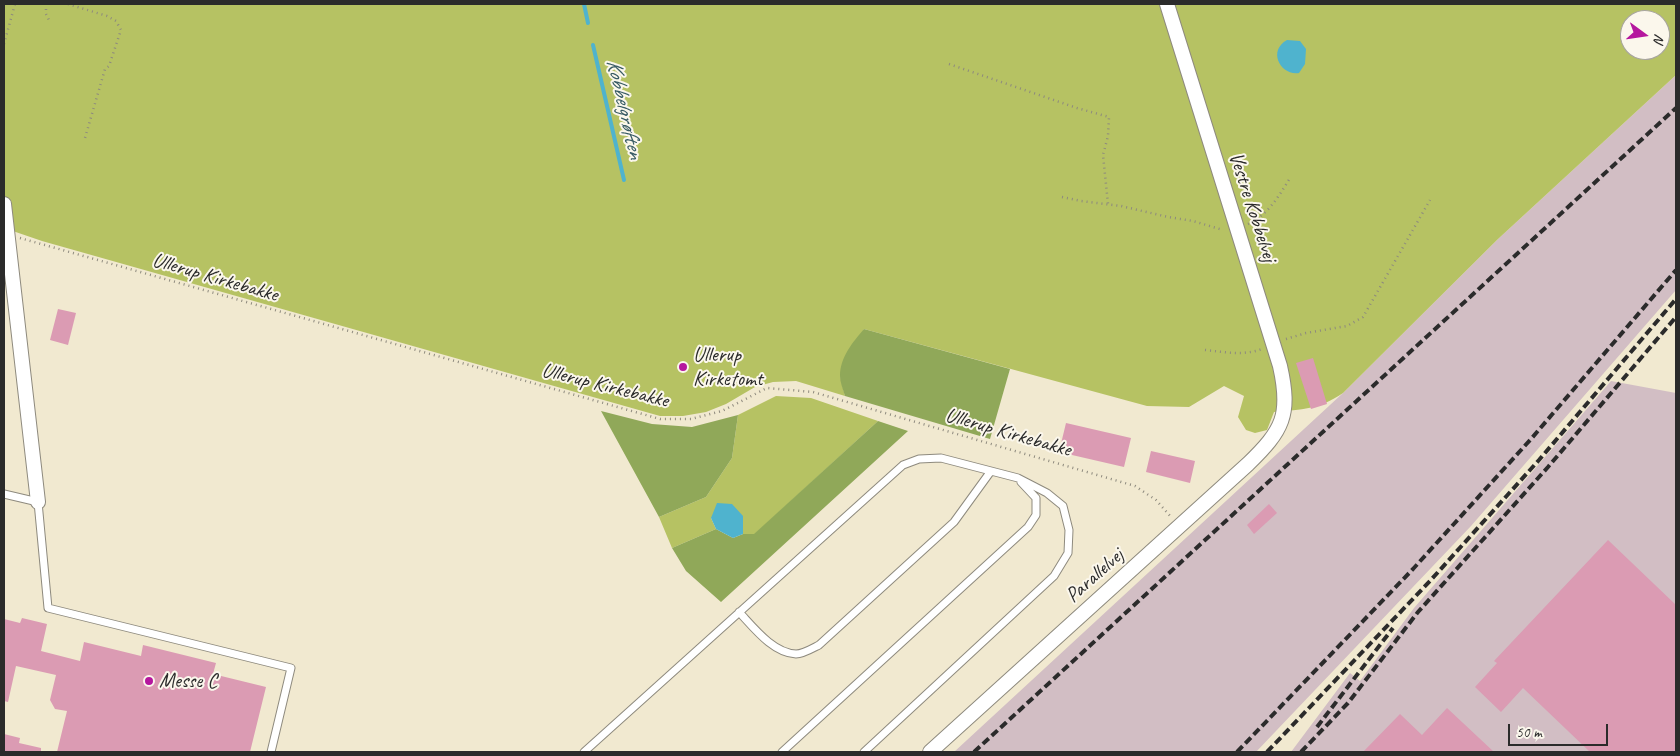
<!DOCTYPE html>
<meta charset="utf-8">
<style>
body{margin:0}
#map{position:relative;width:1680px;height:756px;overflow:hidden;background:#f1e9d0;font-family:Caveat,sans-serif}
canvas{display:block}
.frame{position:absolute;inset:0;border:5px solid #2b2b2b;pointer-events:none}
.north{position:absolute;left:1620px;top:10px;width:50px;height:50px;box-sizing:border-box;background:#fbf7ec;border:1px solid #a8a59f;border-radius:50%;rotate:104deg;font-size:14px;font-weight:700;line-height:20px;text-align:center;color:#2b2b2b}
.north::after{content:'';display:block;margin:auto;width:18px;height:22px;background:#b5179e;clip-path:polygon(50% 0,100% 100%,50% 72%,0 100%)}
.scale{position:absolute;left:1508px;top:724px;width:100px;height:22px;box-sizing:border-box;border:2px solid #2b2b2b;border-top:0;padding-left:6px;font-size:15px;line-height:18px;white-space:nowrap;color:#2b2b2b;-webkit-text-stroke:4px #fbf7ec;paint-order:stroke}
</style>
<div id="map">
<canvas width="1680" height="756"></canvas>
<div class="frame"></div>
<div class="north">N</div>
<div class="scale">50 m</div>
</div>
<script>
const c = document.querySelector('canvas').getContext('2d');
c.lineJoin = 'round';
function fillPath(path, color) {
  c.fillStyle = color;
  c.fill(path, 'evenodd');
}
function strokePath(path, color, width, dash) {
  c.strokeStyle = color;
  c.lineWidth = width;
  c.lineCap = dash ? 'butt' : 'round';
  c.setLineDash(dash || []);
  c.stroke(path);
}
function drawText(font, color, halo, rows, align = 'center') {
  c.font = font + ' Caveat,sans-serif';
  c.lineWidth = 4;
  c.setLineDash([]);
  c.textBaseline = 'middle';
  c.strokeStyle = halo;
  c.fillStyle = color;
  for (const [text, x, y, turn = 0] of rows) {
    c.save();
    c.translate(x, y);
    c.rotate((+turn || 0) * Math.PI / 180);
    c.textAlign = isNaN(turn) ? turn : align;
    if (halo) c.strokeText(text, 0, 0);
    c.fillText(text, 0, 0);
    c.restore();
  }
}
const industrial = new Path2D(`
 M 1676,75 L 1676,290 L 1471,526 L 1256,752 L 954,752 L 1343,393 L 1498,239 Z
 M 1611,381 L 1676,393 L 1676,752 L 1291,752 L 1350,673 L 1360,681 L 1414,608 Z`);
const green = new Path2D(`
 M 4,4 L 1676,4 L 1676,75 L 1498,239 L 1343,393 C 1318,410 1303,409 1274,412 L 1267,430 L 1255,433 L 1246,430 L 1238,417 L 1244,396 L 1224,386 L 1189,407 L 1147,406 L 864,329 L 840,376 L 845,396 L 796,381 L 773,382 L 755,387 L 726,404 L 706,412 L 683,416 L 660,416 L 42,241 L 4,228 ZM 1630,20 L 1660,20 L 1660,50 L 1630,50 Z
 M 776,396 L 811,398 L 878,421 L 754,535 L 743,534 L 743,516 L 711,518 L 716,529 L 672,548 L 659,517 L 706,497 L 732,458 L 738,415 Z`);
const forest = new Path2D(`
 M 864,329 L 1010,369 L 990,439 L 845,396 C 843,389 840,382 840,376 C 840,357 853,342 864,329 Z
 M 601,411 L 652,424 L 692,427 L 738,415 L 732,458 L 706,497 L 659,517 Z
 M 878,421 L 908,431 L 721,602 L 686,571 L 672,548 L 716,529 L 733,538 L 743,534 L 754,534 Z`);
const water = new Path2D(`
 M 1287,40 L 1300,41 L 1306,49 L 1305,64 L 1299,73 C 1281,76 1267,51 1287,40 Z
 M 717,503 L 732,504 L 743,516 L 743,534 L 733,538 L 716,529 L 711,518 Z`);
const stream = new Path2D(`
 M 584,4 L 588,23
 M 593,45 L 624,180`);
const building = new Path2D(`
 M 58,309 L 76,313 L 68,345 L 50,340 Z
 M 1313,358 L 1327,404 L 1311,409 L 1296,363 Z
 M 1066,423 L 1131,438 L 1124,467 L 1059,452 Z
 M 1151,451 L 1195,461 L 1190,483 L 1146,472 Z
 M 1269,504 L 1277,513 L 1254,534 L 1247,525 Z
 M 1608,540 L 1676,605 L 1676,752 L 1590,752 L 1523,688 L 1501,712 L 1475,687 L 1497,663 L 1494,661 Z
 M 22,618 L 47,624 L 41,651 L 80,661 L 84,642 L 141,656 L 143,645 L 216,663 L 213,674 L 266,687 L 250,752 L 57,752 L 67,711 L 55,709 L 50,700 L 56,675 L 16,666 L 8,702 L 4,701 L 4,619 L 20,623 Z
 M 1447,708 L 1494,752 L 1363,752 L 1400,714 L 1422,735 Z
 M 4,734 L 20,738 L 19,743 L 41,748 L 41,752 L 4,752 Z`);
const path = new Path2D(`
 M 46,4 L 46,14 L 49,20
 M 68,4 L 107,16 L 116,21 L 121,30 L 109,66 L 105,69 L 85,138
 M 4,44 L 15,4
 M 949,64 L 1077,108 L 1109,117 L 1108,136 L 1103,155 L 1108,204
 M 1062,197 L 1081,201 L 1121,206 L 1168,217 L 1193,221 L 1223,230
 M 1248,224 C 1268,215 1279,196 1290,178
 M 20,238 L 660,419 L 691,419 L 722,411 L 767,388 L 813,392 L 1135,486 L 1156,500 L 1172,518
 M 1286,339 L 1306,333 L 1347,326 L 1363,317 L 1430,200
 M 1205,350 C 1225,352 1243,356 1262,349`);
const lane = new Path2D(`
 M 4,494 L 38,502 L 48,608 L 291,668 L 271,752
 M 739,612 C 754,628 773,653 796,654 C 803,654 813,648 819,645 L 954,522 L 991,471
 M 584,752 L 903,465 L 919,459 L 941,458 L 1018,478 L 1047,493 L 1063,506 L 1069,530 L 1068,553 L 1054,576 L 864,752
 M 782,752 L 1028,527 L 1036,515 L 1036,498 L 1021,482`);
const street = new Path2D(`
 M 4,204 L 38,502
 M 930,752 L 1248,464 C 1283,430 1291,415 1280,366 L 1167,4`);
const rail = new Path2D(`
 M 1317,727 L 1393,628
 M 974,752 L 1676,108
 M 1237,752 L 1413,569 L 1531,439 L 1676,270
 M 1267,752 L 1430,581 L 1539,460 L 1676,299
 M 1301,752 L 1348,703 L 1418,612 L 1548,467 L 1676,317`);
const markers = [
 [683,367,5,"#b5179e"],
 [149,681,5,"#b5179e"]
];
const streetNames = [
 ["Vestre Kobbelvej",1252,207,72],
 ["Ullerup Kirkebakke",215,278,16],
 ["Ullerup Kirkebakke",605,386,14],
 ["Ullerup Kirkebakke",1008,433,16],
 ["Parallelvej",1095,576,-42]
];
const poiNames = [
 ["Ullerup",693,355],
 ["Kirketomt",693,379],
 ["Messe C",159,681]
];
const waterNames = [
 ["Kobbelgrøften",624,109,77]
];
fillPath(industrial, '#d2bec4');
fillPath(green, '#b6c263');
fillPath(forest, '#90a859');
fillPath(water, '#4fb3ce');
strokePath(stream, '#4fb3ce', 4);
fillPath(building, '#db9bb3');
strokePath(lane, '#8e8a7e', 9);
strokePath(street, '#8e8a7e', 16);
strokePath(path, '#8e8a7e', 2.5, [1, 4]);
strokePath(lane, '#fff', 7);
strokePath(street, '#fff', 14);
strokePath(rail, '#2b2b2b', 4, [8, 4]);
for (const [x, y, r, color] of markers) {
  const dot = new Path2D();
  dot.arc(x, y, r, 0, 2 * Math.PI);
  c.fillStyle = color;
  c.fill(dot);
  strokePath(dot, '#fbf7ec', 2);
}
drawText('21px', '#2b2b2b', '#fbf7ec', streetNames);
drawText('21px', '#2b2b2b', '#fbf7ec', poiNames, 'left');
drawText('italic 22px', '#385b64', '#fbf7ec', waterNames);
</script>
